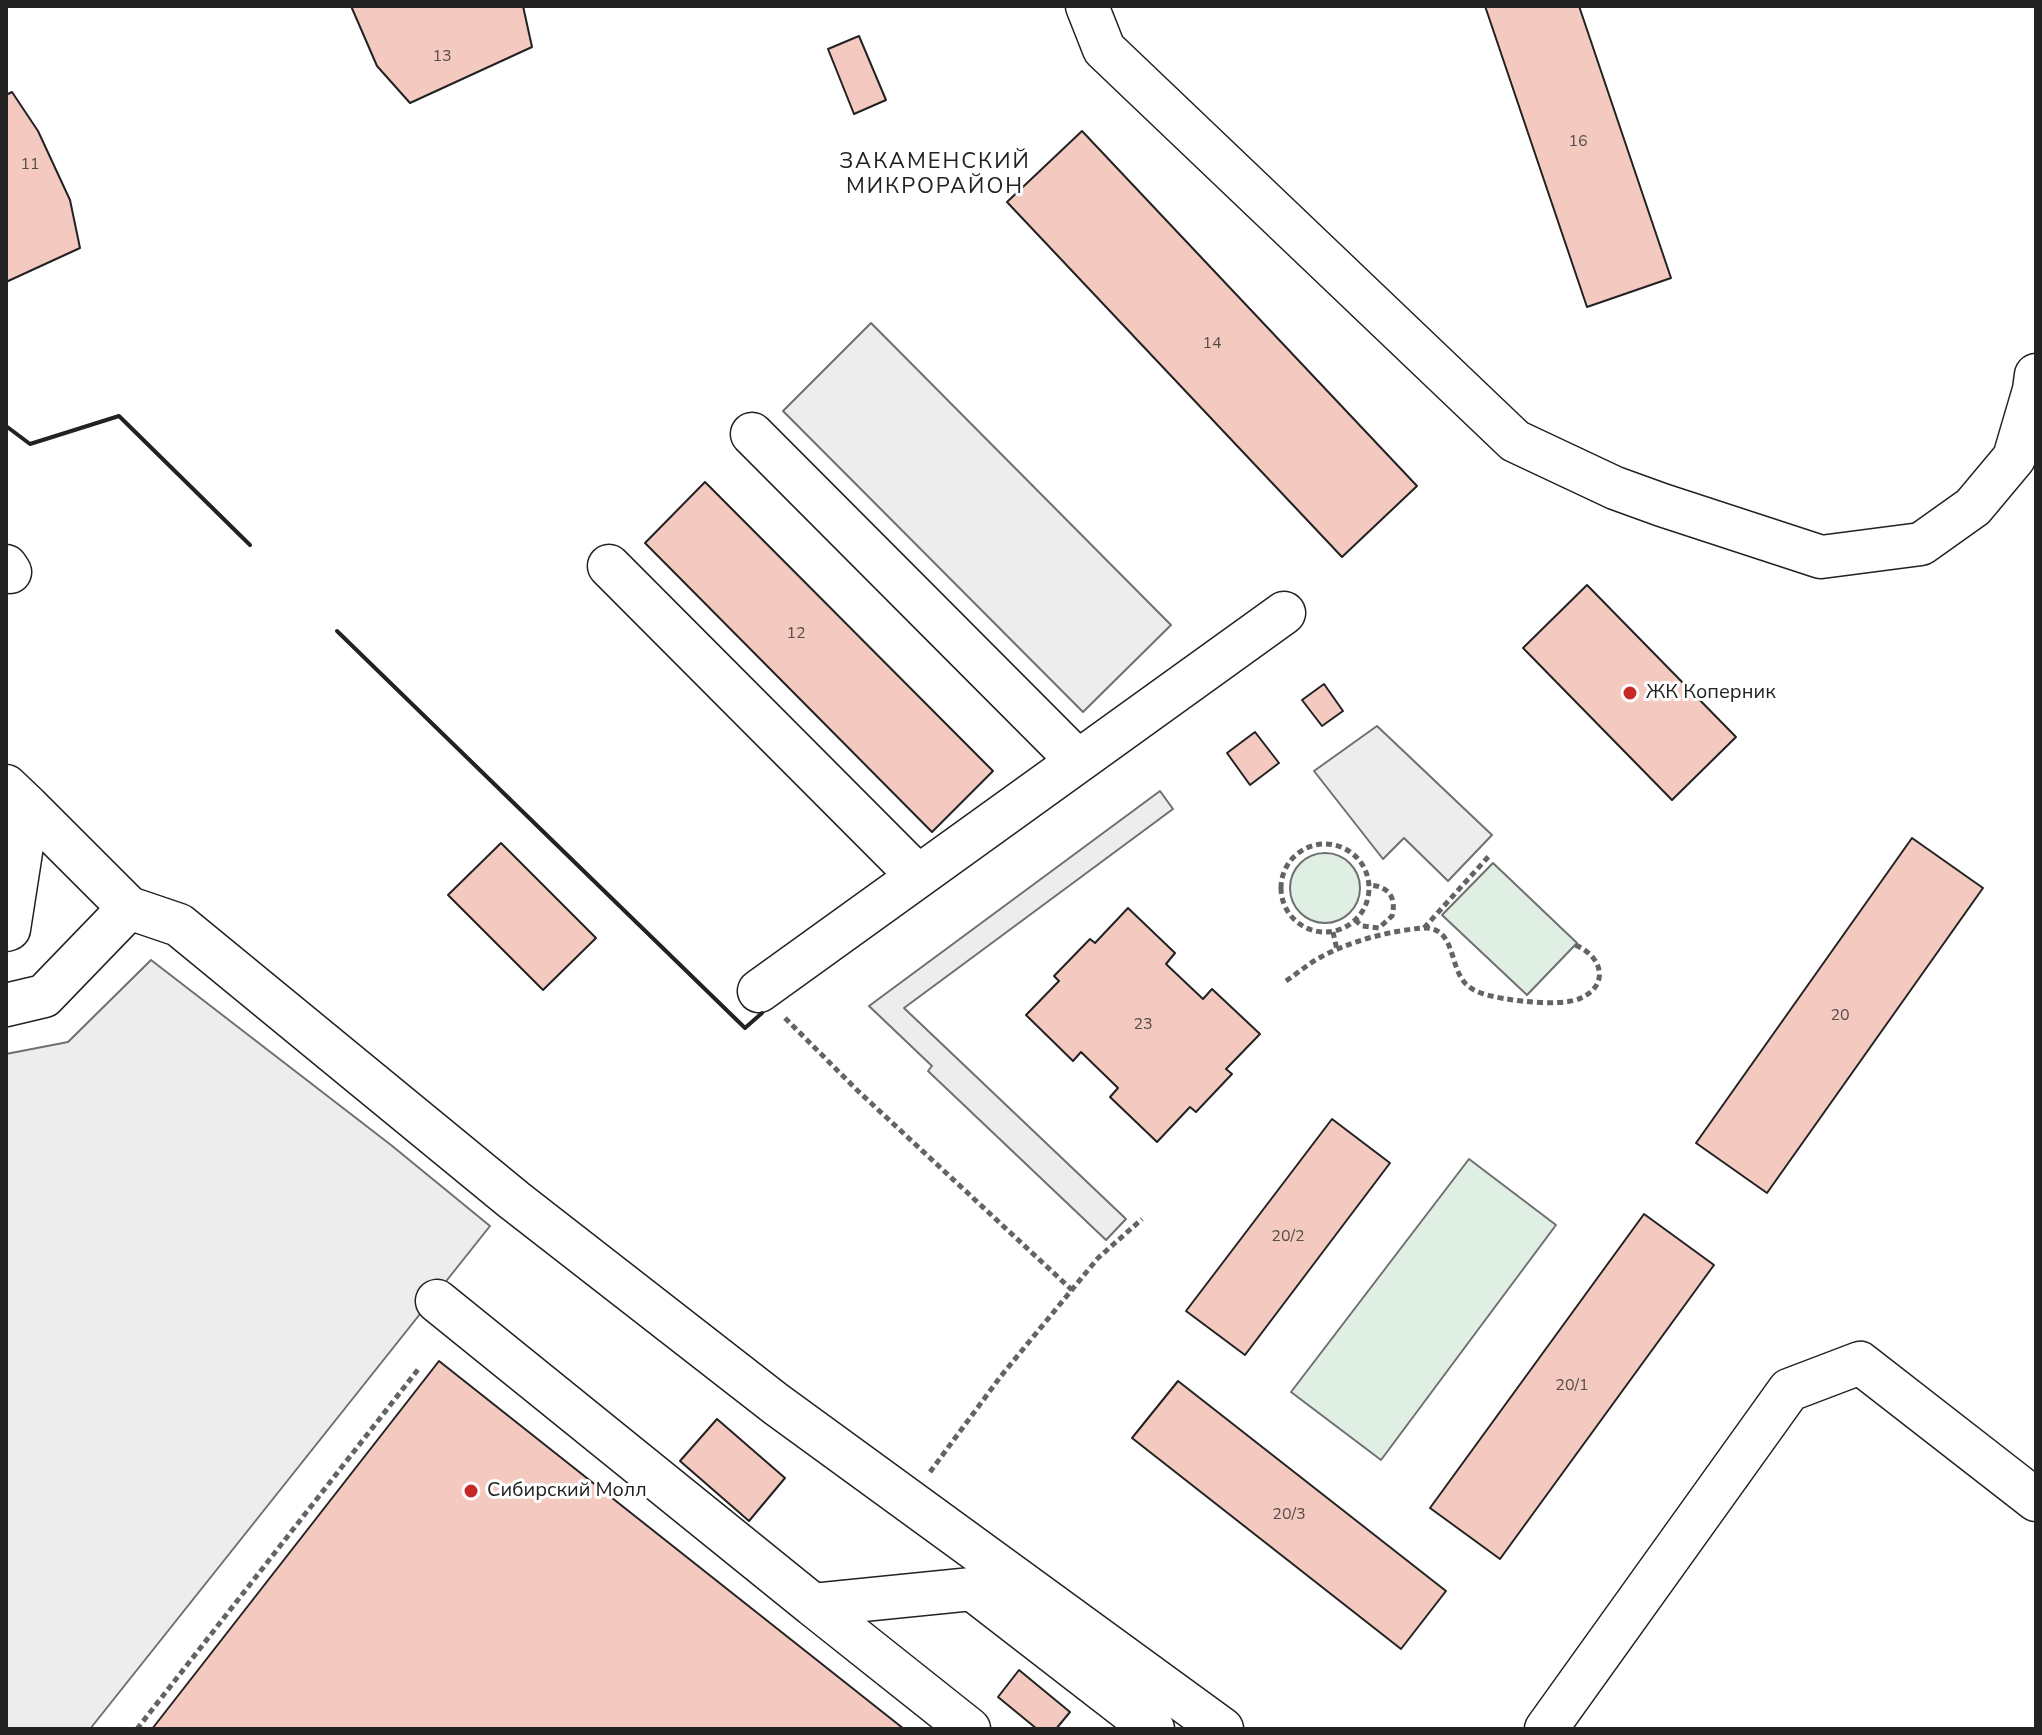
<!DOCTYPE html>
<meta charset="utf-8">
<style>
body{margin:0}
#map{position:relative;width:2042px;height:1735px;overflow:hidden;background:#fff;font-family:"Nunito Sans",sans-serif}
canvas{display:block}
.frame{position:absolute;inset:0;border:8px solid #222;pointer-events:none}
</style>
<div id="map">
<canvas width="2042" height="1735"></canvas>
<div class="frame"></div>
</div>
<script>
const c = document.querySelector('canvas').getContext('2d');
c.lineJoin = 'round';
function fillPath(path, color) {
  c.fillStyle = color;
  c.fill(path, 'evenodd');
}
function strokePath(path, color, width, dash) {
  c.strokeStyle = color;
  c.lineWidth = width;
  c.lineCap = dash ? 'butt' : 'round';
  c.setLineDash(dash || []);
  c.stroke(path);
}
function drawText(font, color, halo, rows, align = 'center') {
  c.font = font + ' "Nunito Sans",sans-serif';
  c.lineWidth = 6;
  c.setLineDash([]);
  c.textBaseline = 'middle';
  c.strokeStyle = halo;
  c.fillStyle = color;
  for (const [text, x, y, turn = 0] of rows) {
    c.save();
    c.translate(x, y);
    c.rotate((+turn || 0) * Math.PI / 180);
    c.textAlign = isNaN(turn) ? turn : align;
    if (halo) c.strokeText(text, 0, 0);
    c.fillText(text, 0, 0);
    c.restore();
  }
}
const green = new Path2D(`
 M1290 888a35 35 0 1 1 70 0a35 35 0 1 1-70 0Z
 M 1493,863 L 1577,943 L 1527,995 L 1442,915 Z
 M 1469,1159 L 1556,1225 L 1381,1460 L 1291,1392 Z`);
const parking = new Path2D(`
 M 871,323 L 1171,625 L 1083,712 L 783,411 Z
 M 1377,726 L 1492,835 L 1448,881 L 1404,838 L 1383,859 L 1314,771 Z
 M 1160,791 L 1173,809 L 904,1008 L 1126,1219 L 1106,1240 L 928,1071 L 932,1066 L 869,1006 Z
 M 151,960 L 391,1145 L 490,1226 L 90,1729 L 6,1729 L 6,1054 L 68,1042 Z`);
const building = new Path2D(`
 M 351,6 L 523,6 L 532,47 L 410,103 L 377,66 Z
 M 1485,6 L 1579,6 L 1671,278 L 1587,307 Z
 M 859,36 L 886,100 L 854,114 L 828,49 Z
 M 12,92 L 38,131 L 70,200 L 80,248 L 6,282 L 6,95 Z
 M 1082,131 L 1417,486 L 1342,557 L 1007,202 Z
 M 705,482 L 993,771 L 932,832 L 645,543 Z
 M 1587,585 L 1736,737 L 1672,800 L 1523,648 Z
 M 1324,684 L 1343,711 L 1322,726 L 1302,700 Z
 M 1255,732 L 1279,763 L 1250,785 L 1227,753 Z
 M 1912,838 L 1983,888 L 1767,1193 L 1696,1143 Z
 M 501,843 L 596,938 L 543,990 L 448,895 Z
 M 1128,908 L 1175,953 L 1166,964 L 1203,999 L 1212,989 L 1260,1034 L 1226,1069 L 1232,1074 L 1196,1112 L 1190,1107 L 1157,1142 L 1110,1097 L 1118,1088 L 1081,1052 L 1073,1061 L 1026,1015 L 1059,981 L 1054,976 L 1090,939 L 1095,943 Z
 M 1332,1119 L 1390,1163 L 1245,1355 L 1186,1311 Z
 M 1644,1214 L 1714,1265 L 1500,1559 L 1430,1508 Z
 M 439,1361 L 904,1729 L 152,1729 Z
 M 1178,1381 L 1446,1591 L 1401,1649 L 1132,1438 Z
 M 717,1419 L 785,1478 L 749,1521 L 680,1461 Z
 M 1019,1670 L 1070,1712 L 1056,1729 L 1037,1729 L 998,1697 Z`);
const path = new Path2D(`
 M1281 888a44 44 0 1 1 88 0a44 44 0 1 1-88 0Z
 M 1355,920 L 1362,926 L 1379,928 L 1392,916 C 1397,897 1388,886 1369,885
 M 1424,928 L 1489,856
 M 1333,932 L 1337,950
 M 1286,981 C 1298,973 1309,963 1321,957 C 1350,941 1390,931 1422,928 C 1457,926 1448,968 1467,985 C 1476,994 1495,997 1507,999 C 1525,1002 1565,1006 1581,998 C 1611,984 1601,955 1575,945
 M 785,1018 L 858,1091 L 1072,1290
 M 930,1472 L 1001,1376 L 1098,1258 L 1142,1219
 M 137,1729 L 420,1367`);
const minor = new Path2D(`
 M 1087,6 L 1104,49 L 1515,441 L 1615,488 L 1662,505 L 1821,557 L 1921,544 L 1973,507 L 2014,458 L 2034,390 L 2036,375
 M 752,434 L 1077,760
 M 6,566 L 10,572
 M 609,566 L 918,876
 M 6,786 L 28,807 L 9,929 L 6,930
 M 28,807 L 129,908
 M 759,991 L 1284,613
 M 6,1005 L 44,996 L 129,908 L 179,925 L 514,1200 L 776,1404 L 1222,1729
 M 437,1301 L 813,1605 L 972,1589 L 1153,1729
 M 813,1605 L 969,1729
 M 1546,1729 L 1789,1390 L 1860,1363 L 2036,1500`);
const wall = new Path2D(`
 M 6,426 L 30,444 L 119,416 L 250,545
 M 337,631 L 745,1028 L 762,1013`);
const markers = [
 [1630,693,8,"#c62828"],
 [471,1491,8,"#c62828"]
];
const numberNames = [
 ["13",442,57],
 ["16",1578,142],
 ["11",30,165],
 ["14",1212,344],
 ["12",796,634],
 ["20",1840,1016],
 ["23",1143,1025],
 ["20/2",1288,1237],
 ["20/1",1572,1386],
 ["20/3",1289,1515]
];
const poiNames = [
 ["ЖК Коперник",1646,693],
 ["Сибирский Молл",487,1491]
];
const neighbourhoodNames = [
 ["ЗАКАМЕНСКИЙ",935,163],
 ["МИКРОРАЙОН",935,188]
];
fillPath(green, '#e0efe3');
strokePath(green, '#6f6f6f', 2);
fillPath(parking, '#ededed');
strokePath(parking, '#6f6f6f', 2);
fillPath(building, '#f3c9c0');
strokePath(building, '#222', 2);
strokePath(minor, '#222', 45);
strokePath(path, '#646464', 5, [6, 4]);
strokePath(minor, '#fff', 42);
strokePath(wall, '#222', 4);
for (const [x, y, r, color] of markers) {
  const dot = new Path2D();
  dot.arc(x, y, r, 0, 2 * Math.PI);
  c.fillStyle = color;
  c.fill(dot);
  strokePath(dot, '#fff', 3);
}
drawText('16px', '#564c4a', null, numberNames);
drawText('20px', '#222', '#fff', poiNames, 'left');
c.letterSpacing = '2px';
drawText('22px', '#222', '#fff', neighbourhoodNames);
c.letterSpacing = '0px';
</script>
